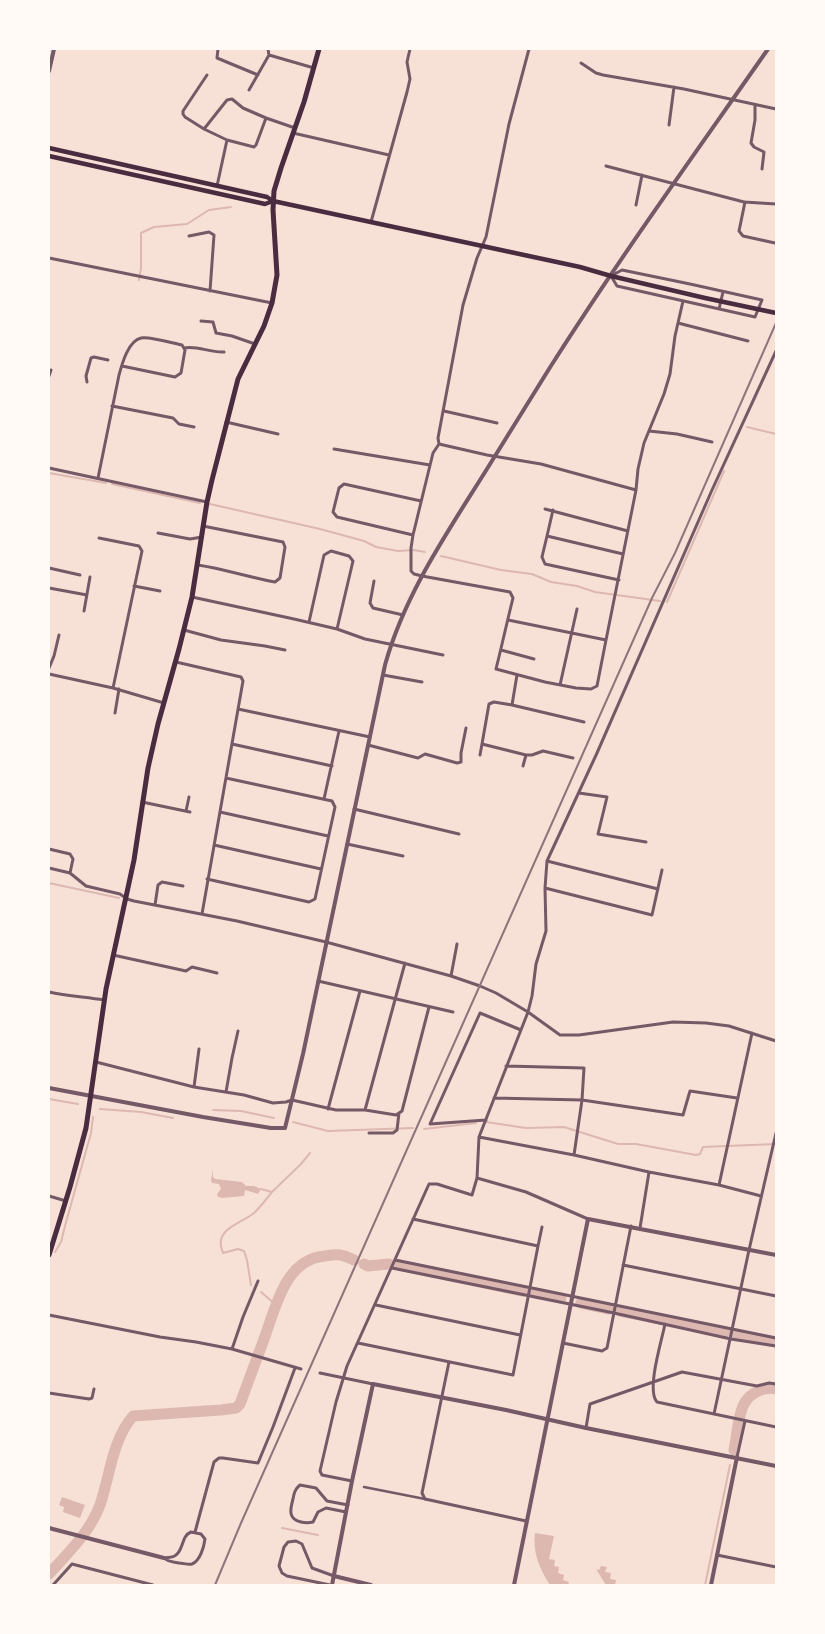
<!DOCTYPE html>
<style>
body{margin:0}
#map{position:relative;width:825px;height:1634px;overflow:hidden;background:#f7e1d7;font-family:Montserrat,sans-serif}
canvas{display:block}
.frame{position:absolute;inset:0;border:50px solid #fffaf5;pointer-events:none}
</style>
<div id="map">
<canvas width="825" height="1634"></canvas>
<div class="frame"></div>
</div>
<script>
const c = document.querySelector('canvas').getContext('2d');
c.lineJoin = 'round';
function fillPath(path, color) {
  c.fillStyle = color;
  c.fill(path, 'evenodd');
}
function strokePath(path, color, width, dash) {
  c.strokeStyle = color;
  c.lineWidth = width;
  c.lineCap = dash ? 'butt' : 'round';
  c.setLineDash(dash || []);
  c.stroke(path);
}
const water = new Path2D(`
 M 213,1169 L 213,1177 L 215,1179 L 242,1182 L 246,1186 L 254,1186 L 261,1189 L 258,1194 L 245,1190 L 244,1196 L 222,1198 L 218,1197 L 217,1194 L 221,1189 L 219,1184 L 212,1183 L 211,1180 Z
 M 62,1497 L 85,1505 L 80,1518 L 63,1512 L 64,1507 L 59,1505 Z
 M 535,1533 L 554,1536 L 549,1559 L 555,1560 L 554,1566 L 559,1567 L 558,1573 L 564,1575 L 563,1580 L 569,1582 L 568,1585 L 550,1585 C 540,1570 532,1551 535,1533 Z
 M 601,1566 L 607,1567 L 605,1572 L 611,1573 L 610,1579 L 616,1580 L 615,1585 L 606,1585 L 596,1569 L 599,1570 Z`);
const stream = new Path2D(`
 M 139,280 L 141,268 L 141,233 L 154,227 L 187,224 L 209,210 L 231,207
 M 747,427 L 776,434
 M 49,473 L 106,483
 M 112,484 L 200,503
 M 210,504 L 320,529 L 364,541 L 376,547 L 398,551 L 414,550 L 425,552
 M 441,556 L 501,570 L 532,574 L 551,582 L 577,586 L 595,592 L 660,601
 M 667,602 L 724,471
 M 49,883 L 119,898
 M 49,1099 L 78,1104
 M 100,1109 L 141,1112 L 173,1118
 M 213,1110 L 241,1111 L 274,1118
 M 293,1122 L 328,1131 L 413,1128
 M 486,1122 L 526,1128 L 564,1127 L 618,1144 L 636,1144 L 696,1155 L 700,1154 L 703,1147 L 776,1144
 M 424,1129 L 476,1123
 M 261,1189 L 272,1192 L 301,1164 L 310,1153
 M 55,1252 L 61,1242 L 65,1226 L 91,1133 L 93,1117
 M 251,1285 L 247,1260 L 244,1251 L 238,1249 L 223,1253 C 212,1229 241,1224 254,1213 C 261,1207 266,1199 272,1192
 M 261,1292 L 276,1305
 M 282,1528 L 318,1535
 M 705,1585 L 730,1465`);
const river = new Path2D(`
 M 364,1264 L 368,1266 L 389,1264
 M 399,1265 L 523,1291
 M 535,1293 L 561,1298
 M 581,1303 L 609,1309
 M 620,1311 L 725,1332
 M 737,1335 L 776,1342
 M 734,1450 C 737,1436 738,1415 744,1404 C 750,1393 764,1386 776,1389
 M 49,1574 C 68,1553 90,1532 100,1505 C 110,1476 112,1440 133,1416 L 221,1410 L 236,1408 L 240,1404 C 248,1382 256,1361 264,1339 C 276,1307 285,1259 325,1256 C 338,1254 342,1254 354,1260`);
const pedestrian = new Path2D(`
 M 364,1487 L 425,1499`);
const minor = new Path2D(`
 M 218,49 L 217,58 L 258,75
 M 269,55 L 314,68
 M 581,63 L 596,73 L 603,75 L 684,89 L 776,109
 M 249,90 L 269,55 L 268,49
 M 755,105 L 755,120 L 751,143 L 754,147 L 764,152 L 762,169
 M 669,125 L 674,87
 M 204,129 L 185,117 L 183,114 L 183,111 L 207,75
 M 293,133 L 389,155
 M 227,140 L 204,129 L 227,100 L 232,99 L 243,108 L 266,118
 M 606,166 L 744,202 L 776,204
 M 217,186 L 227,140 L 254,147 L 256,145 L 266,118 L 295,128
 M 745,202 L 739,231 L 743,236 L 775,243
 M 636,205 L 642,175
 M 371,222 L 407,92 L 410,79 L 407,62 L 410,49
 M 189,236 L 209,232 L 214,235 L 210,291
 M 49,258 L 272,303
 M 622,270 L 690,284 L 762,300 L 755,317 L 617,286 L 611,276 Z
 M 719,309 L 723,292
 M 201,321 L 213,322 L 216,333 L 232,336 L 255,344
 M 678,323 L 748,341
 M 184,348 C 197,345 210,353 224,352
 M 49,376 L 51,370
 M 87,382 L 86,376 L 91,358 L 94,357 L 108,360
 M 112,406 L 173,418 L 179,424 L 194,427
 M 444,411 L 497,423
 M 226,422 L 278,434
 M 649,431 L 677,434 L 712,442
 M 439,444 L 487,455 L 541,464 L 636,490 L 638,469 L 644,443 L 664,394 L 670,374 L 675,336 L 683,301
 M 334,449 L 430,465
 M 49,468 L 207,502
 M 98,478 L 119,375 C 122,364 128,341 141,338 C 147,336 173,343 182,345 L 185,350 L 181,373 L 175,377 L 122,366
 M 545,509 L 628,531
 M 553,510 L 547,536 L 623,554
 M 158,533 L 190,539 L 202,537
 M 413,535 L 337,517 L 333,512 L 339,488 L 344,484 L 421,501
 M 547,536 L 542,557 L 545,564 L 619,580
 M 99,538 L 139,546 L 142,551 L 113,688
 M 198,565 C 224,569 248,577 275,582 L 280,578 L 285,547 L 283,542 L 203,526
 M 49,568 L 80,575
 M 374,581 L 370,603 L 373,608 L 403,615
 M 134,586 L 160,591
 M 49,588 L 87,595
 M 192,597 L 294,619 L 337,629 L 365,639 L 443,655
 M 84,611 L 90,577
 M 508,620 L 606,640 L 597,686 L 591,689 L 576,688 L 545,682 L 496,669 C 502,645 507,622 513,598 L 510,592 L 422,576 L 414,574 L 411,571 L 411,548 L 413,535 L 433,453 L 439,444 L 438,438 L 463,305 L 477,258 L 486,237 L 509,124 L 529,49
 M 309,622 L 324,555 L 331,551 L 349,556 L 353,561 L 337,629
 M 184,630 L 221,640 L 265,646 L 285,650
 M 606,640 L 636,490
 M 501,650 L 534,659
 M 176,662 L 241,677 L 243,681 L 202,914
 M 49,668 L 54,656 L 59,635
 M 49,674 L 113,688 L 164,703
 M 383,675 L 422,682
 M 517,675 L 512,705 L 494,702 L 489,704 L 482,744 L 526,755 L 532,755 L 543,751 L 573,758
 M 560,685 L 577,609
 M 512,705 L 584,722
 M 238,709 L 370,737
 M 115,713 L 119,689
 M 232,744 L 332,766
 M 368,745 L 418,758 L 425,754 L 457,763 L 461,762 L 461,753 L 466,728
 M 480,755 L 482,744
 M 523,766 L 526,755
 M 579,793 L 607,797 L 598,834 L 646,842
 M 324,799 L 339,731
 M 142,802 L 190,812
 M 354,809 L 459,834
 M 186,811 L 189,797
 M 220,812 L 328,836
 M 347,844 L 403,856
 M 214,845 L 321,869
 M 49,849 L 70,854 L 73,859 L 70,873
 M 547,861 L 658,889
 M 49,868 L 70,873 L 86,886 L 120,894 L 127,899 L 134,901 L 237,921 L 326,942 L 451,976 L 480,986 L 496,993 L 528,1012 L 560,1035 L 579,1035 L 673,1022 L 706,1023 L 729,1026 L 776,1041
 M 207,879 L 309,902 L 315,899 L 335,807 L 332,801 L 226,778
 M 545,888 L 652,915 L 662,870
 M 155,905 L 158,885 L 162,882 L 183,886
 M 113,955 L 186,971 L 192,967 L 217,973
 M 451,976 L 457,944
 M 318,981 L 453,1012
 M 49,992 C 67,996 86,997 104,1000
 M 96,1062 L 194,1087 L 244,1095 L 273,1103 L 286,1102 L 292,1100 L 336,1110 L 365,1110 L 396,1115 L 402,1111 L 429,1007
 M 506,1066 L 584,1068 L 582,1100 L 574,1155
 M 194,1087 L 199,1049
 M 226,1092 L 232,1058 L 238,1031
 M 494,1098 L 582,1100 L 683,1115 L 690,1091 L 737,1098
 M 328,1109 L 360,991
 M 365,1110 L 405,963
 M 486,1120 L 430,1124 L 480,1013 L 521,1030
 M 369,1133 L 393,1133 L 397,1130 L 399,1113
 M 479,1137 L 574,1155 L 649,1172 L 719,1185 L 761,1196
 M 477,1178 L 526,1192 L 588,1219
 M 719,1185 L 752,1033
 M 49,1196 L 66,1201
 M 640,1228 L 649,1172
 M 538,1246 L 542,1227
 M 395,1260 L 776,1338
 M 623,1265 L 776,1296
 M 392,1268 L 614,1313 L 731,1339 L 776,1346
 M 376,1305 L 520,1335
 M 49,1315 L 160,1337 L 196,1342 L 232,1349 L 301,1369
 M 665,1324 C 662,1340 646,1390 657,1402 L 776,1427
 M 358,1343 L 513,1375 L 538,1246 L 413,1219
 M 563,1343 L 602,1351 L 607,1348 L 631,1226
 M 232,1349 L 243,1317 L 258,1281
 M 449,1362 L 422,1493 L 425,1499 L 526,1521
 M 320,1373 L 373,1384
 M 49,1393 L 89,1399 L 92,1398 L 94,1389
 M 714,1414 L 749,1250 L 776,1133
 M 586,1428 L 590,1404 L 682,1372 L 757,1386 L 769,1383 L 776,1384
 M 737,1457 L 745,1421
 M 352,1481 L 322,1475 L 320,1471 L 336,1402 L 347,1366 L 429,1184 L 437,1184 L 472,1195 L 477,1178 L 479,1137 L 528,1012 L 532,996 L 536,964 L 546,931 L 545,888 L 547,861 L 597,753 L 712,490 L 776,351
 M 346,1512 L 326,1508 L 318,1512 L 313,1522 C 309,1523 305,1523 301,1522 C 288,1519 290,1510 293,1499 C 294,1493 295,1489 300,1485 L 316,1488 L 327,1501 L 348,1505
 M 191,1532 L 201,1534 L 205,1539 C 204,1547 200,1561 192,1564 C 188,1565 183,1563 179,1563 C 174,1562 168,1562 164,1558 C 168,1557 173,1558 176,1555 C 184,1549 181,1536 191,1532 Z
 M 195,1532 L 214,1462 L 219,1458 L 223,1458 L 258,1463 L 273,1427 L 295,1368
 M 717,1555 L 776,1567
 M 53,1585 L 72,1564 L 153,1585
 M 330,1585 L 287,1576 L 282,1573 L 279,1566 L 284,1547 L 288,1542 L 296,1541 L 302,1544 L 312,1568 L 334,1576`);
const tertiary = new Path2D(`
 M 49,71 L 54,49
 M 49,1088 L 203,1117 L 271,1128 L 285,1128 L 303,1054 L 385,665 C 406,589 454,523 495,456 C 513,427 531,398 549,369 C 618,260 694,155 768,49
 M 49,1528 L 164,1558
 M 334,1576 L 371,1585
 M 332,1585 L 352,1481 L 373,1384 L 506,1410 L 586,1428 L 776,1466
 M 514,1585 L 588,1219 L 776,1255
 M 711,1585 L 737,1457`);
const secondary = new Path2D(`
 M 49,148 L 267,197 L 273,201 L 580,267 L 611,276 L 705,298 L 776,313
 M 49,156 L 265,204 L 273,201`);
const primary = new Path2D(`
 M 49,1255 L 70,1187 L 86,1128 L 106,989 L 134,860 L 148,768 L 158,724 L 179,649 L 192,597 L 207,502 L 212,480 L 238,379 L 264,326 L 272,303 L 277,275 L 273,210 L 274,191 L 281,168 L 304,102 L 319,49`);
const rail = new Path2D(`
 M 215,1585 L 241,1523 L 652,598 L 675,553 L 776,323`);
fillPath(water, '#dcb8b0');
strokePath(stream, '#dcb8b0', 2);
strokePath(river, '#dcb8b0', 11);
strokePath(pedestrian, '#755966', 2.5);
strokePath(minor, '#755966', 3);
strokePath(tertiary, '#755966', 4);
strokePath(secondary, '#4a2c40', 4.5);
strokePath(primary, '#4a2c40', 5);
strokePath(rail, '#8f747c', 2);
</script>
